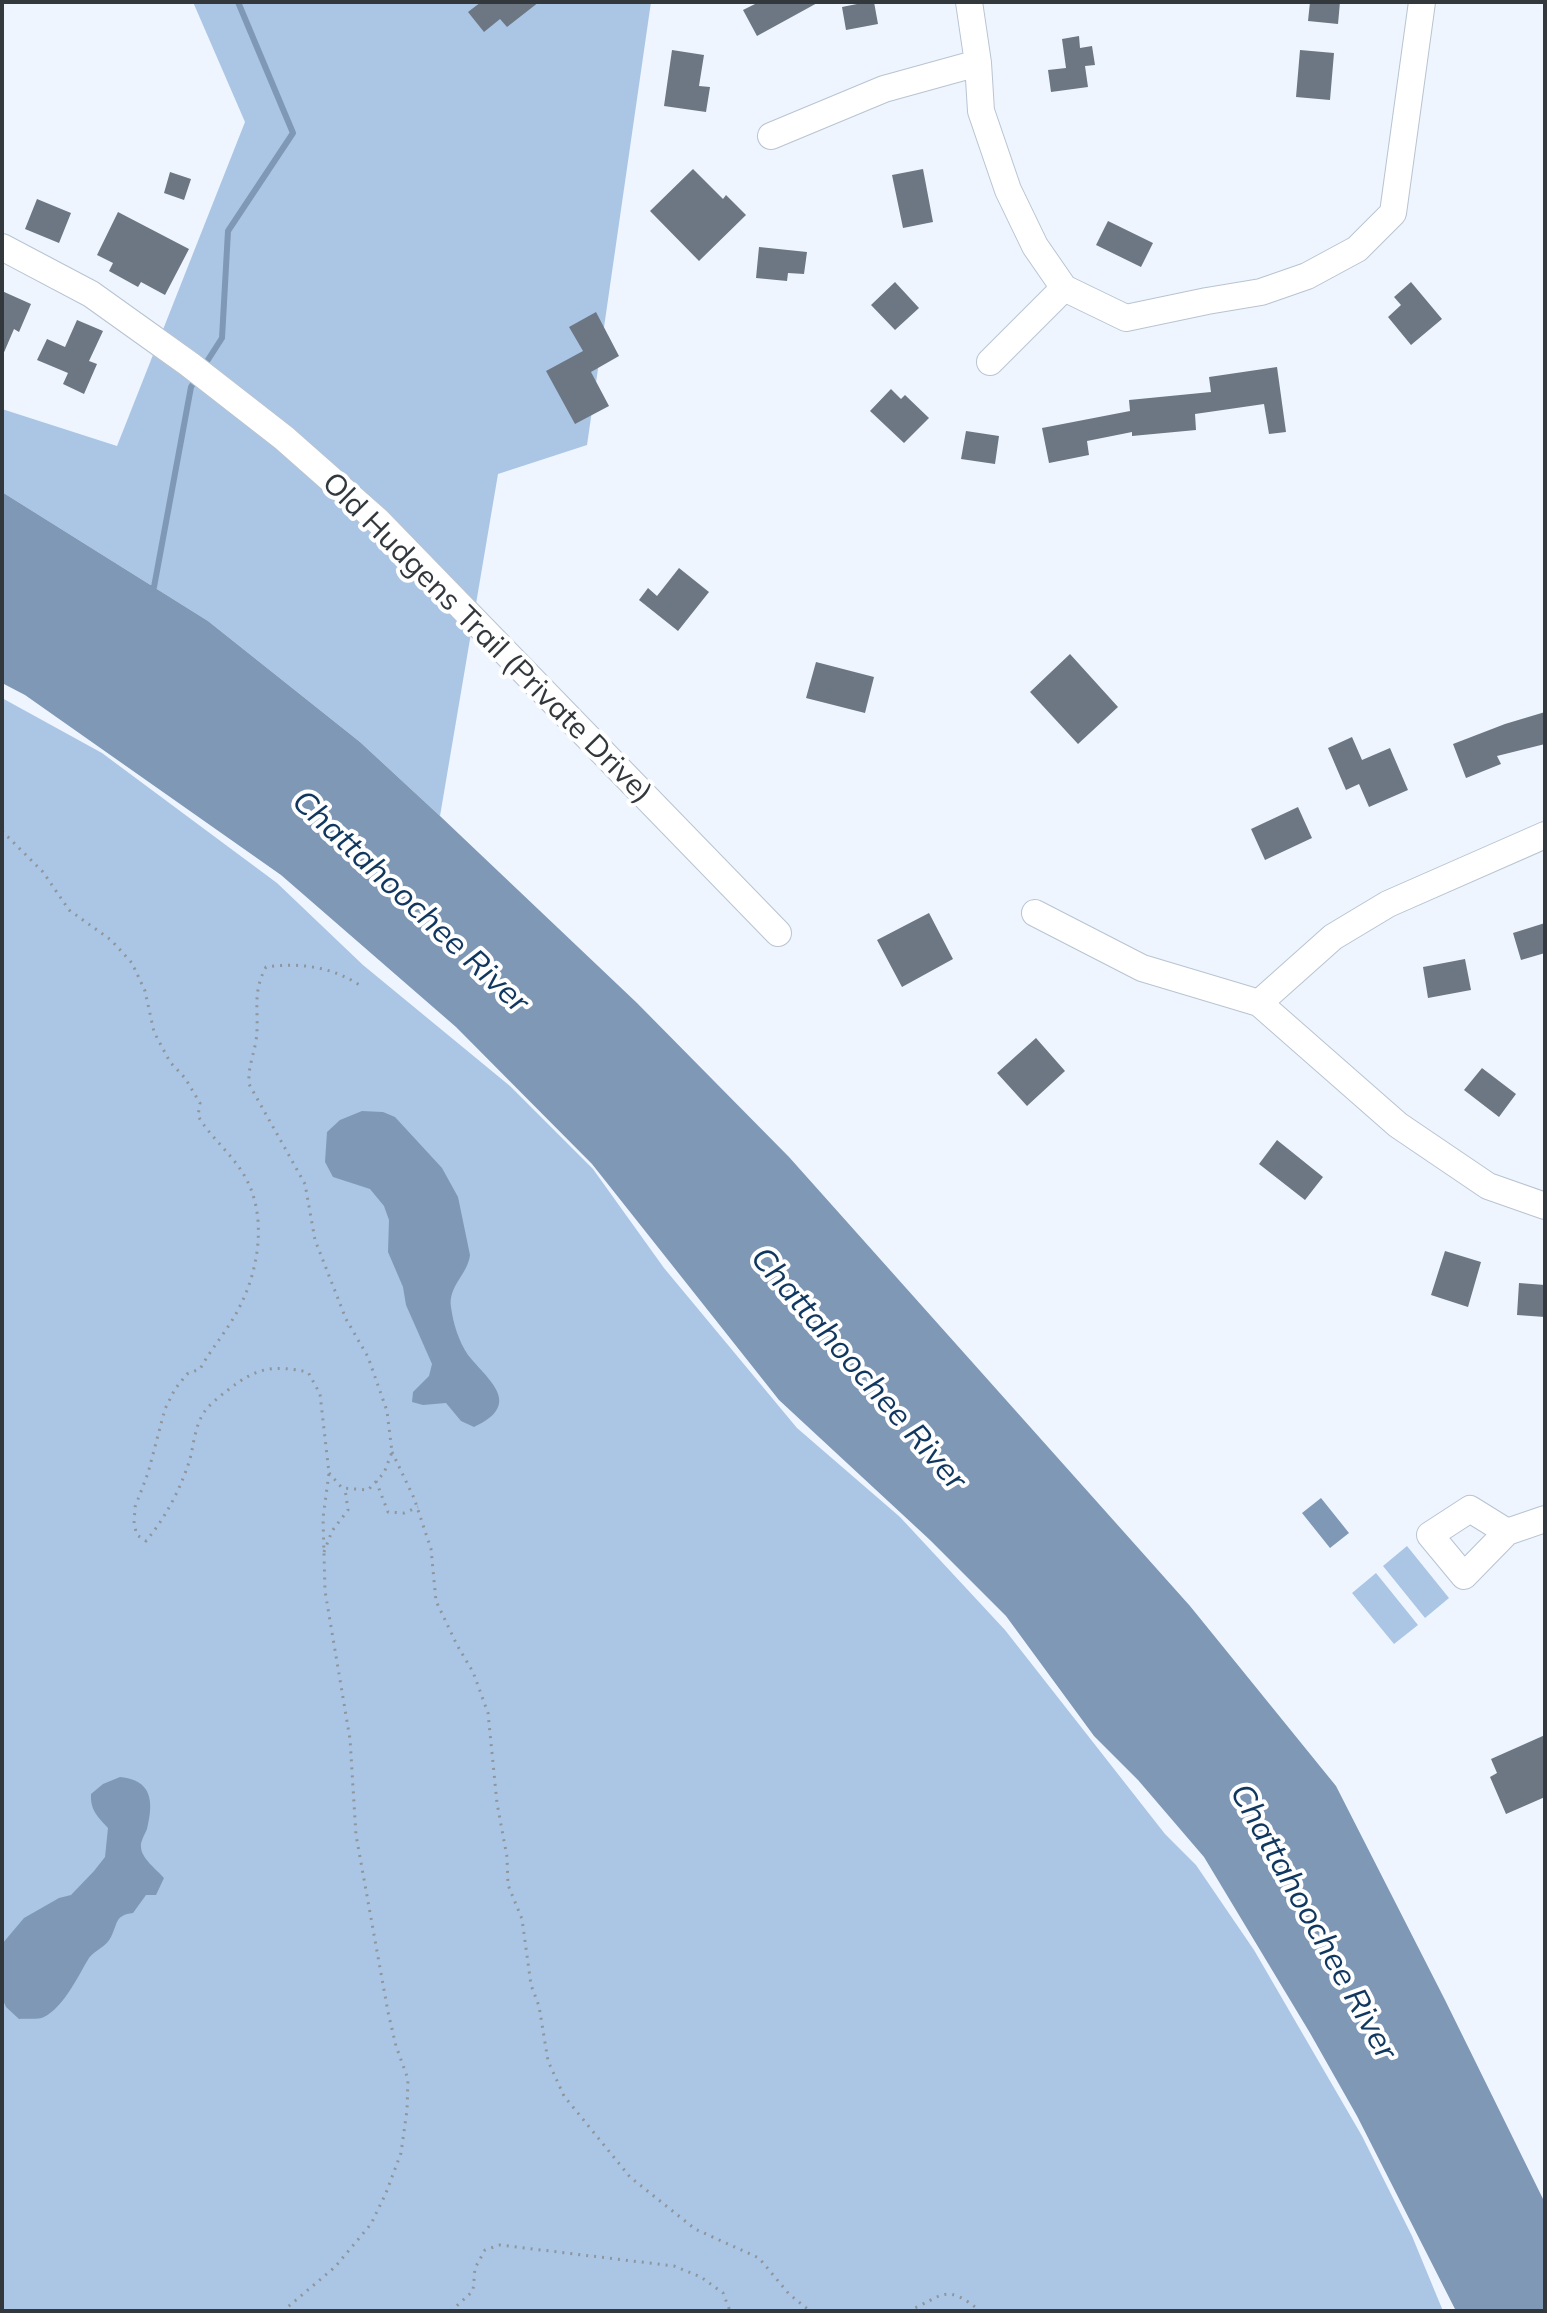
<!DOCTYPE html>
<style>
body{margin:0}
#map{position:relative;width:1547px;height:2313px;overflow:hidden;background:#eef5fe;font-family:Mulish,sans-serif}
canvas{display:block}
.frame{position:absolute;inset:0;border:4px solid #33383d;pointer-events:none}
</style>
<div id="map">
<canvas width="1547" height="2313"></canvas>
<div class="frame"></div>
</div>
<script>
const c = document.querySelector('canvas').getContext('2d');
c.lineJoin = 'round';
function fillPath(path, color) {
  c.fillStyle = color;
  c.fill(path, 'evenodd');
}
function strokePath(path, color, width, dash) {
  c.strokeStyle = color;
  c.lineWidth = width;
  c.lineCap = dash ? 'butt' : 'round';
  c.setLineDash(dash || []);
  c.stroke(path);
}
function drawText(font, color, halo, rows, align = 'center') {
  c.font = font + ' Mulish,sans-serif';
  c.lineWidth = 8;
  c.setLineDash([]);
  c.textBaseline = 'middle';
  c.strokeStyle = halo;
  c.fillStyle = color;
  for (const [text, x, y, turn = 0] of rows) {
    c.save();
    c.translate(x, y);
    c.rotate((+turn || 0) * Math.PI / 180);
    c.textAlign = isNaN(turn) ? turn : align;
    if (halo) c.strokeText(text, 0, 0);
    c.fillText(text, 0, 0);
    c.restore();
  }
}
const green = new Path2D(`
 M 193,2 L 651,2 L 587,445 L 498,474 L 440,816 L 360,742 L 208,621 L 2,492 L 2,409 L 117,446 L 245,122 Z
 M 2,698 L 102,753 L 277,883 L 363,965 L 510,1086 L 593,1169 L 664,1268 L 797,1428 L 900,1517 L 1005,1630 L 1165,1834 L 1196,1865 L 1254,1950 L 1362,2136 L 1412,2236 L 1443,2311 L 2,2311 Z
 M 1407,1546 L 1449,1598 L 1425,1618 L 1383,1566 Z
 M 1376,1573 L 1418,1625 L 1394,1644 L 1352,1593 Z`);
const water = new Path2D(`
 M 2,492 L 208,621 L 360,742 L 440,816 L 637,1003 L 789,1157 L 1190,1606 L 1336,1786 L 1445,2000 L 1545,2203 L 1545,2311 L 1456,2311 L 1357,2116 L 1310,2033 L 1204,1857 L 1138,1780 L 1094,1736 L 1006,1616 L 930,1540 L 779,1400 L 592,1164 L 456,1027 L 281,875 L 25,695 L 2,683 Z
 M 362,1111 L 383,1112 L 395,1117 L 442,1168 L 458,1197 L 470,1255 C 468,1274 448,1286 451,1307 C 453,1323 459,1342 468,1355 C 488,1380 524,1404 474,1427 L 461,1421 L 446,1403 L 423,1405 L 412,1402 L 413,1392 L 429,1376 L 432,1364 L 406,1305 L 403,1287 L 388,1252 L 389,1220 L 384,1206 L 370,1189 L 333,1177 L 325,1162 L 327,1132 L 340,1120 Z
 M 1321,1498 L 1349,1533 L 1330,1548 L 1302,1513 Z
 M 120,1777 C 152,1780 154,1801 147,1829 C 145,1834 140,1842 141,1847 C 141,1858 157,1870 164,1878 L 156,1895 L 146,1895 L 133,1913 C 115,1915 118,1923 111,1937 C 106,1947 95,1950 89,1958 C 78,1976 64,2007 44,2017 C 38,2020 26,2018 19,2019 L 6,2007 L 2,1998 L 2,1944 L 24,1918 L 59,1898 L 71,1895 L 94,1871 L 105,1857 L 108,1828 C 98,1817 90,1810 91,1794 L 103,1784 Z`);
const stream = new Path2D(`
 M 204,366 L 222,338 L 228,231 L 293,133 L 238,2
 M 146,590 L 154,587 L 191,387 L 196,379`);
const building = new Path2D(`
 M 481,2 L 539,2 L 507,27 L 500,19 L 484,32 L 468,12 Z
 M 759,2 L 819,2 L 757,36 L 743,10 Z
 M 867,2 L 874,2 L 878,24 L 846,30 L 842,7 Z
 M 1310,2 L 1340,2 L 1338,24 L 1308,21 Z
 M 1079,36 L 1080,48 L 1092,46 L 1095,65 L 1085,66 L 1088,87 L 1051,92 L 1048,70 L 1066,68 L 1062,39 Z
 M 672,50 L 704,55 L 699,86 L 710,87 L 706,112 L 664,106 Z
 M 1300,50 L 1334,53 L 1330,100 L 1296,97 Z
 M 693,169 L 723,199 L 726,195 L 746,215 L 699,261 L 650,211 Z
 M 923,169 L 933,222 L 903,228 L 892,175 Z
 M 170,172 L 191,179 L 184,200 L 164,193 Z
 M 37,199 L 71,213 L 59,243 L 25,229 Z
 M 118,212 L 189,249 L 165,295 L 141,282 L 138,287 L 109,271 L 113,263 L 97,255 Z
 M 1108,221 L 1153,243 L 1141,267 L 1096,245 Z
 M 759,247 L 807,252 L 804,274 L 788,273 L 787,281 L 756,278 Z
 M 895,282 L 919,308 L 895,330 L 871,305 Z
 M 1411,282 L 1442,319 L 1411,345 L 1388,317 L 1401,305 L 1394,297 Z
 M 2,291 L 31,304 L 19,332 L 14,329 L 2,357 Z
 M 596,312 L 619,356 L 591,372 L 609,406 L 575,424 L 546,371 L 583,351 L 569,327 Z
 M 77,320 L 103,331 L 89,361 L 97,364 L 84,394 L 63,384 L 68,373 L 37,360 L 47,339 L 65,347 Z
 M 1277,367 L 1286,432 L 1269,434 L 1264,404 L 1195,414 L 1196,430 L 1132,436 L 1132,432 L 1087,441 L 1089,455 L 1049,463 L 1042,428 L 1130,411 L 1129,400 L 1211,392 L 1209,377 Z
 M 891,389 L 901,399 L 905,395 L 929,418 L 904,443 L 870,411 Z
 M 966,431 L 999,436 L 995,464 L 961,459 Z
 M 679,568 L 709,592 L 678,631 L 639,600 L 648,588 L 657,596 Z
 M 1070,654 L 1118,707 L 1078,744 L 1030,692 Z
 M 816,662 L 874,677 L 865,713 L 806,698 Z
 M 1545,712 L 1545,744 L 1497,756 L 1501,764 L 1466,778 L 1453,744 L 1505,724 Z
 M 1352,737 L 1362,760 L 1390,748 L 1408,790 L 1369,807 L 1359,784 L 1346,790 L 1328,748 Z
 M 1298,807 L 1312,838 L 1265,860 L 1251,829 Z
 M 929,913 L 953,959 L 902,987 L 877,940 Z
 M 1545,923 L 1545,953 L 1521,960 L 1513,933 Z
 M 1465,959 L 1471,990 L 1428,998 L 1423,967 Z
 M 1036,1038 L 1065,1071 L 1027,1106 L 997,1073 Z
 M 1482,1068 L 1516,1094 L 1499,1117 L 1464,1090 Z
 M 1277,1140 L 1323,1177 L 1305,1200 L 1259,1164 Z
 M 1445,1251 L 1481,1262 L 1468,1307 L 1431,1295 Z
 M 1519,1283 L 1545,1285 L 1545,1317 L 1517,1315 Z
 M 1545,1735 L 1545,1797 L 1506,1814 L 1490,1777 L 1497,1773 L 1491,1759 Z`);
const path = new Path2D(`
 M 2,831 L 43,872 L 69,910 L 111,940 L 132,963 L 145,991 L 154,1032 L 170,1062 L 185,1078 L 200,1103 L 198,1116 C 211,1138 231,1153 244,1175 C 267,1213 260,1267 240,1306 C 229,1329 212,1347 200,1369 L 187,1374 L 175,1389 L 165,1409 L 148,1473 L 135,1507 L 134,1524 L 137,1535 L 146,1541 C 166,1517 181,1488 190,1459 C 194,1443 195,1425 205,1411 C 210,1404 220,1396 228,1390 C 257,1367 273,1365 308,1372 L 320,1394 L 329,1473 L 323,1518 L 325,1591 L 350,1739 L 356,1835 L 388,2012 L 396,2046 L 408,2079 L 407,2110 L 401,2153 L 386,2193 L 371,2224 L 335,2267 L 283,2311
 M 392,1452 L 414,1498 L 431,1549 L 436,1601 L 457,1645 L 473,1672 L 488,1713 L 497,1803 L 507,1857 L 508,1885 L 522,1919 L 531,1985 L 539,2006 L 548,2061 L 564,2096 L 630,2177 L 695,2229 L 759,2258 L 789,2294 L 810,2311
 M 329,1473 L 342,1488 L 368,1490 L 384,1473 L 392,1452 L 387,1411 L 368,1357 L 346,1319 L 315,1240 L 305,1184 L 249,1084 C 248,1068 253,1057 256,1041 C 260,1012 251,995 266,967 C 299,962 335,967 362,987
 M 376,1481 L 388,1512 L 404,1513 L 418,1507
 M 324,1552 L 332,1531 L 348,1510 L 345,1489
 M 451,2311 L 473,2291 L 475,2268 L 485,2250 L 500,2245 L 674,2266 L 701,2277 L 723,2293 L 730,2311
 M 908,2311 C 944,2296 945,2282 980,2311`);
const minor = new Path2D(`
 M 969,2 L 978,63 L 981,111 L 1008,190 L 1035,246 L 1064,288 L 1126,318 L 1207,301 L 1261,292 L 1307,276 L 1357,249 L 1393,213 L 1422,2
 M 771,136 L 884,89 L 978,63
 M 2,247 L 91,294 L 189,364 L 284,438 L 378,521 L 778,933
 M 990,362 L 1064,288
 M 1035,913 L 1142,968 L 1259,1003 L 1398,1125 L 1488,1186 L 1545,1206
 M 1259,1003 L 1333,937 L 1388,904 L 1545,835
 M 1507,1532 L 1470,1509 L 1430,1535 L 1464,1576 L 1507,1532 L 1545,1519`);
const streetNames = [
 ["Old Hudgens Trail (Private Drive)",487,638,45]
];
const waterNames = [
 ["Chattahoochee River",410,902,43],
 ["Chattahoochee River",858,1369,49],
 ["Chattahoochee River",1313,1922,61]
];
fillPath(green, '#abc6e5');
fillPath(water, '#7e98b6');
strokePath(stream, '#7e98b6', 6);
fillPath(building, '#6c7783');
strokePath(minor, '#b8c4d1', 28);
strokePath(path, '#8f959c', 3, [2, 6]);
strokePath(minor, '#fff', 26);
drawText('30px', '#33383d', '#fff', streetNames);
drawText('italic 32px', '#10375f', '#fff', waterNames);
</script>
